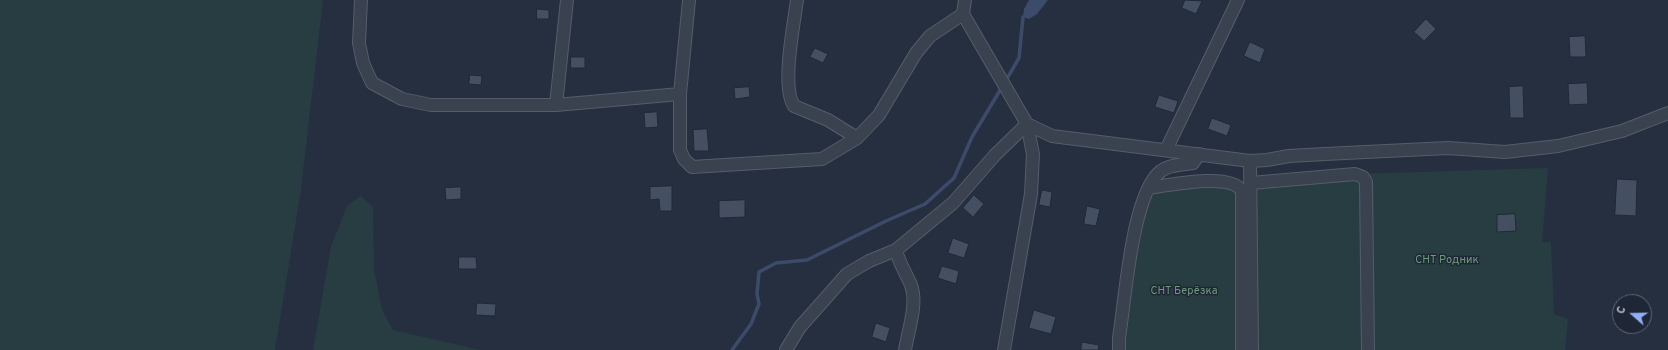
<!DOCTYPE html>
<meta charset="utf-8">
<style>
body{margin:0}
#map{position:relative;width:1668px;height:350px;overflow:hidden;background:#262f40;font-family:Overpass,sans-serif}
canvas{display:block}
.north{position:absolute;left:1612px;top:294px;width:40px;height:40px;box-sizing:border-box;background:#1f2736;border:1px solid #5c6372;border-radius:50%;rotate:290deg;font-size:11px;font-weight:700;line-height:16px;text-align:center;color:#b7bdcb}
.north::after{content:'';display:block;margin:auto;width:14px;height:18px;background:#8fb0f7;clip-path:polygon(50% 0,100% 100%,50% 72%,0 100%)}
</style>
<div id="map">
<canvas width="1668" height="350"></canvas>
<div class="north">С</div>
</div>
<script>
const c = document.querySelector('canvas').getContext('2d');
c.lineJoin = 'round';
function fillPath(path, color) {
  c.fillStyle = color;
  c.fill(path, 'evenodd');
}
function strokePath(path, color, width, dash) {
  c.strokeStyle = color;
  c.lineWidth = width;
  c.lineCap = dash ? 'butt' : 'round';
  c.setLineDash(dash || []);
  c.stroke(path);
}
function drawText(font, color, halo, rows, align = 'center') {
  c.font = font + ' Overpass,sans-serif';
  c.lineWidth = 3;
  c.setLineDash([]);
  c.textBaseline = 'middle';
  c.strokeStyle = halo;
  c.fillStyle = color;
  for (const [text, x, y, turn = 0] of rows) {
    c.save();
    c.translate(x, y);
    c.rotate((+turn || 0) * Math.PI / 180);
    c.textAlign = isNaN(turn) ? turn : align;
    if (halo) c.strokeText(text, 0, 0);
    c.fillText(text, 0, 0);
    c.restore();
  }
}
const green = new Path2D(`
 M 0,0 L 323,0 L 301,189 L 275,350 L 0,350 Z
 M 1548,168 L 1542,242 L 1551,242 L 1554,314 L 1568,319 L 1565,350 L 1252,350 L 1251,183 L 1355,174 Z
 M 1239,185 L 1242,350 L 1119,350 L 1119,338 L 1149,188 Z
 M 361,196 L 373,207 L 374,269 L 382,310 L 393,330 L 480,350 L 313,350 L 331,247 L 347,206 Z`);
const water = new Path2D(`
 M 1029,0 L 1048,0 L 1037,14 L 1029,19 L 1023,17 L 1024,9 Z`);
const stream = new Path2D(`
 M 1005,82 L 1019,58 L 1023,17
 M 732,350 L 751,324 L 759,304 L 757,294 L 759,272 L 776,263 L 807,260 L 886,221 L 925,204 L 954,178 L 972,137 L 1002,87`);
const building = new Path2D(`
 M 1185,0 L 1202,1 L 1196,14 L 1182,8 Z
 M 537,9 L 549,10 L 549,19 L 537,19 Z
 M 1426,19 L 1436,29 L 1424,41 L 1414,32 Z
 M 1585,36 L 1586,57 L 1570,57 L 1569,37 Z
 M 1250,42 L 1265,49 L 1260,63 L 1244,56 Z
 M 815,48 L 828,54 L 823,63 L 810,57 Z
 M 571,57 L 585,57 L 585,68 L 571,68 Z
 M 470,75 L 482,76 L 481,85 L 469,84 Z
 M 1587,83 L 1588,104 L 1569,105 L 1568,84 Z
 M 1523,86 L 1524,118 L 1510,118 L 1509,87 Z
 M 749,87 L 750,97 L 735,99 L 734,88 Z
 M 1159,95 L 1178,101 L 1174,113 L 1155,107 Z
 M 657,112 L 658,127 L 645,128 L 644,113 Z
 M 1212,118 L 1231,125 L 1227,136 L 1208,129 Z
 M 707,129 L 709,151 L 694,151 L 693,130 Z
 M 1617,179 L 1637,180 L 1636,216 L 1615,215 Z
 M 672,186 L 672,211 L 660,211 L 659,199 L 650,200 L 650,187 Z
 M 461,187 L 461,199 L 446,200 L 445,188 Z
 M 1042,190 L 1052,192 L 1050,207 L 1039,205 Z
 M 974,195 L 984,204 L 973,217 L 963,208 Z
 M 745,200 L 745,217 L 719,218 L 719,201 Z
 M 1087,206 L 1100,209 L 1096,226 L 1084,224 Z
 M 1515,214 L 1516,231 L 1497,232 L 1497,215 Z
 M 953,238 L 969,244 L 964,258 L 948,253 Z
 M 459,257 L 476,257 L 477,269 L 459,269 Z
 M 942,266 L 959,271 L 956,284 L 938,278 Z
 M 477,303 L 496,304 L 495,316 L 476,315 Z
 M 1034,310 L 1056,317 L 1051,334 L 1029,328 Z
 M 876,323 L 890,328 L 886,342 L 872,337 Z
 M 1082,342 L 1099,345 L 1098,350 L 1081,350 Z`);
const minor = new Path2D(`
 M 361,0 L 359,43 L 363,63 L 372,83 L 402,99 L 431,105 L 556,105 L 680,94
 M 689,0 L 680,94 L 680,150 L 684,159 L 692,167 L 822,159 L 857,138 L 879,115 L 916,53 L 930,36 L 963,14
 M 797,0 C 794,24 781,87 794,106 L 828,120 L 857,138
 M 965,0 L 963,14 L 1027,124 L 1052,136 L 1250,161 L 1267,160 L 1289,156 L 1325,154 L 1448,148 L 1505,152 L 1558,146 L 1622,131 L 1668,113
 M 556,105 L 567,0
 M 1166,150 L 1238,0
 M 1250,161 L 1252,350
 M 1251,183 L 1355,174 L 1363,177 L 1366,182 L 1368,350
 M 1149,188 C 1169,185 1231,172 1242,191 L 1242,350
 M 896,250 C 899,263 906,273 911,285 C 918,304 908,331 905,350
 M 786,350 L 800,327 L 847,274 L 869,261 L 896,250 L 953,203 L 995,155 L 1027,124
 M 1004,350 L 1031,194 L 1033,154 L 1027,124
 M 1119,350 L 1119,338 C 1125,301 1132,192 1161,171 C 1170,164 1182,165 1193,163 L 1199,154`);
const parkNames = [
 ["СНТ Родник",1447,261],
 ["СНТ Берёзка",1184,292]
];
fillPath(green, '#283d41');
fillPath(water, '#3c4b69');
strokePath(stream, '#3c4b69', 3.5);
fillPath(building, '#454f62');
strokePath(building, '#212938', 1);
strokePath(minor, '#555d6b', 14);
strokePath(minor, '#3a4250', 12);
drawText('11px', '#6e9b7c', '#1f2736', parkNames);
</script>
